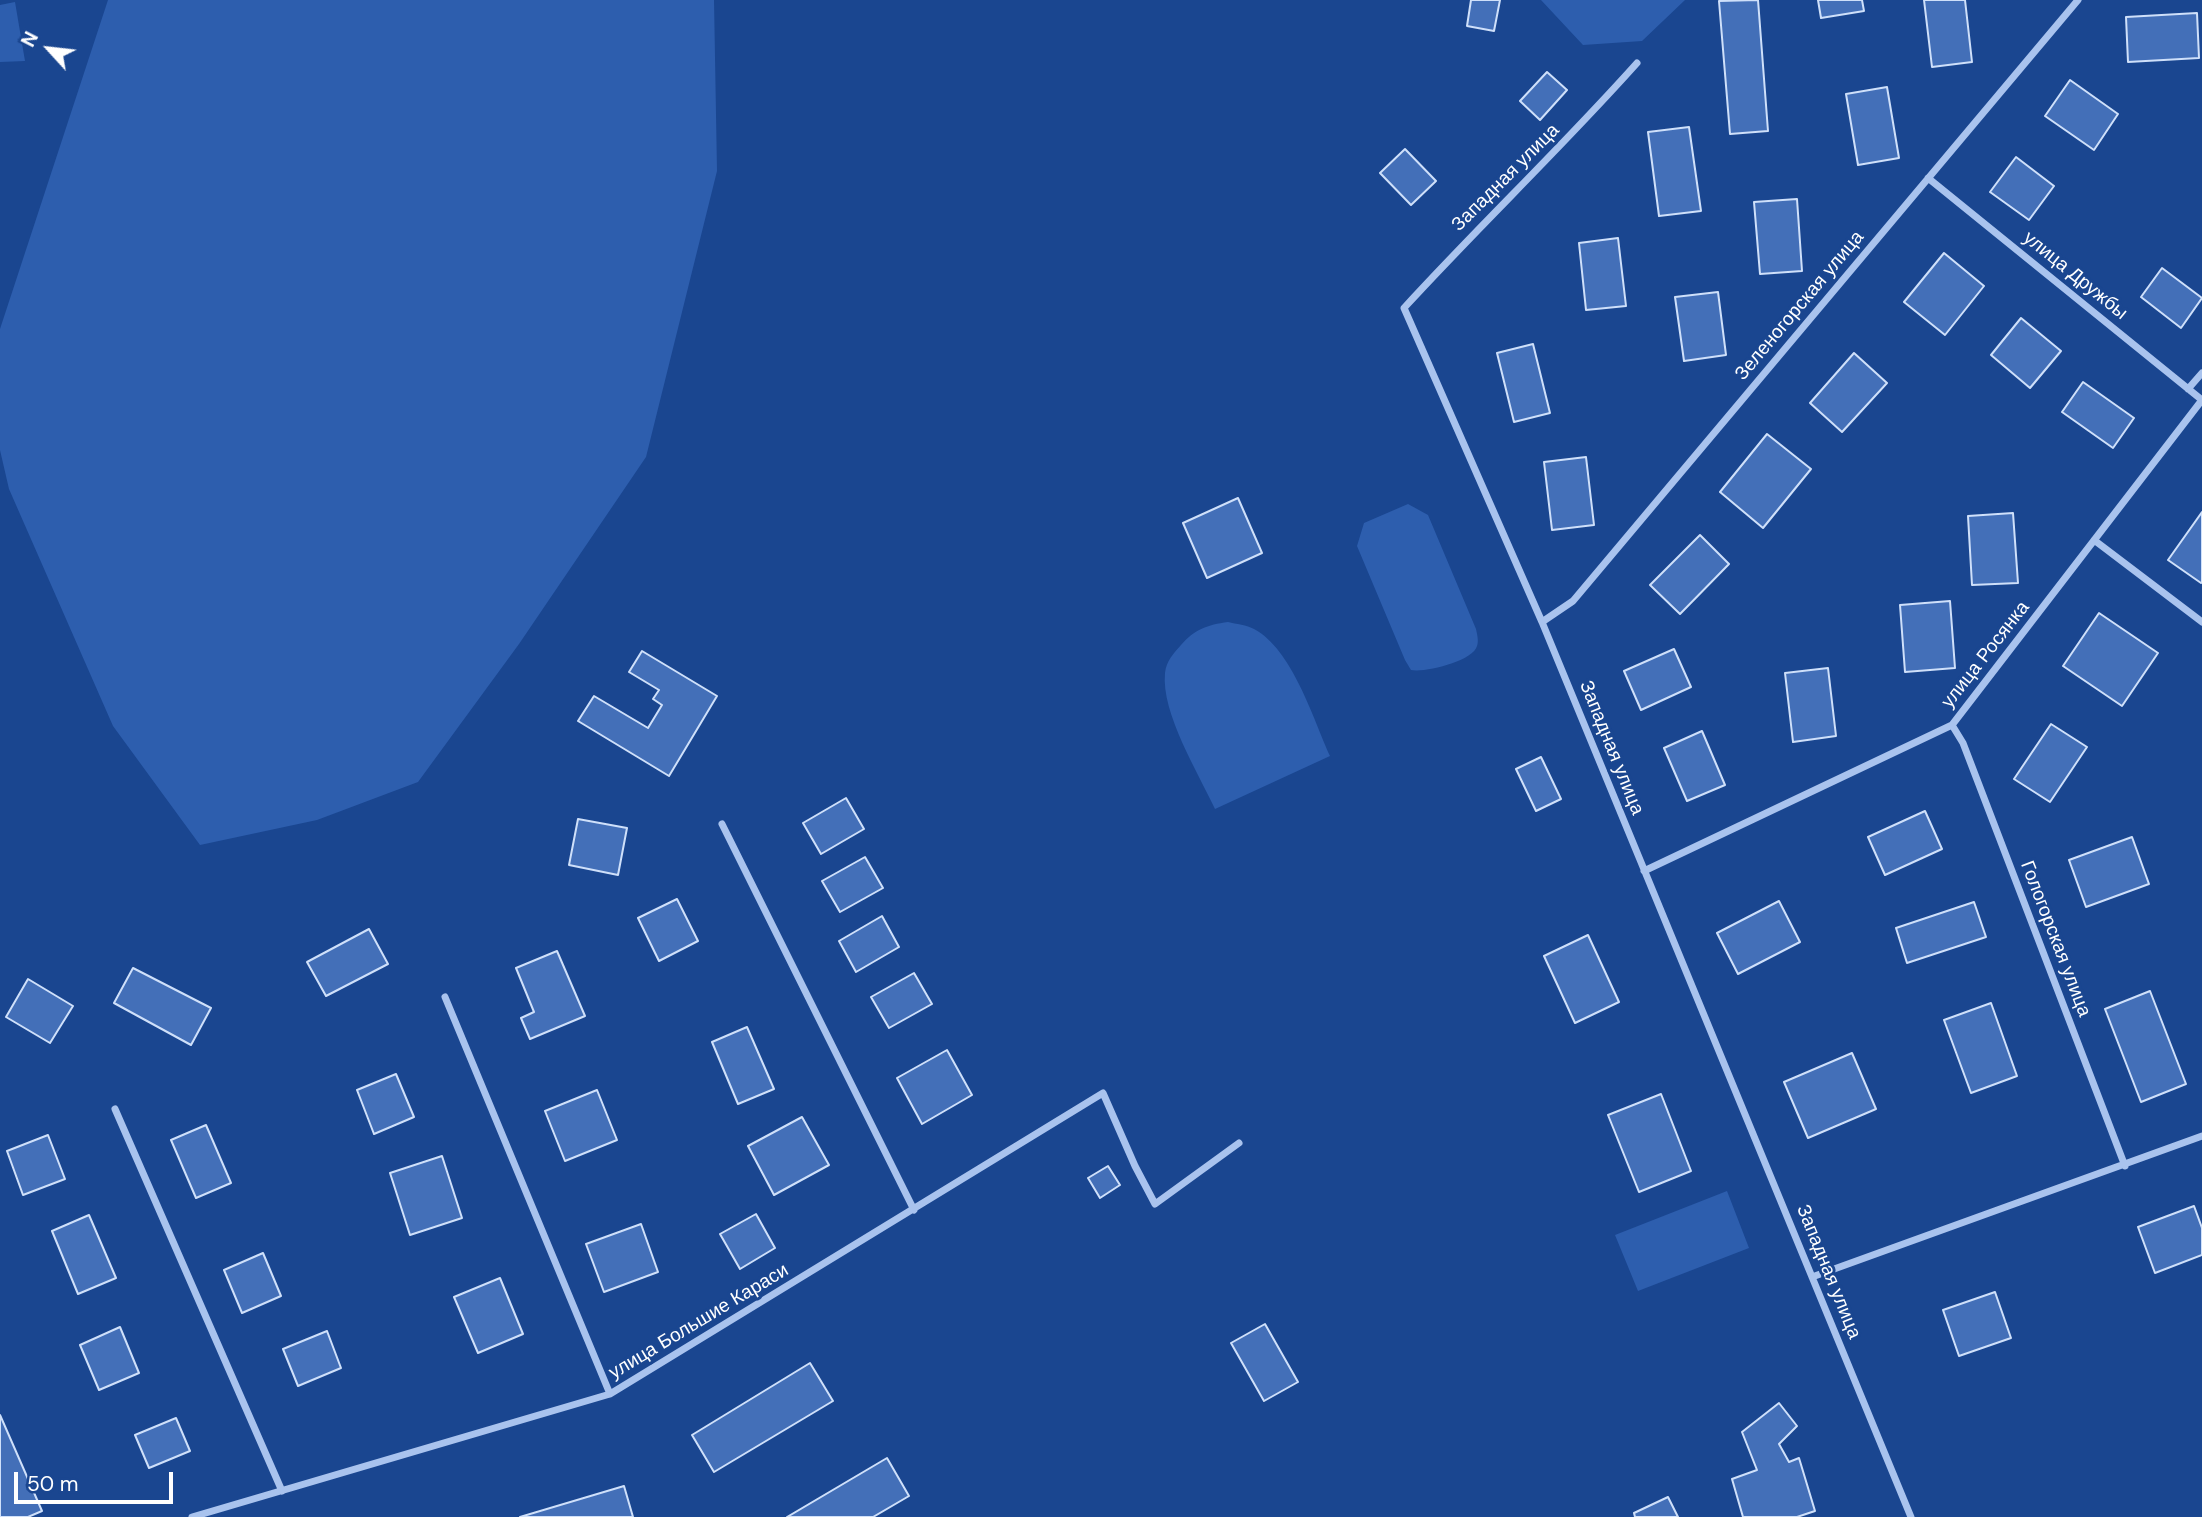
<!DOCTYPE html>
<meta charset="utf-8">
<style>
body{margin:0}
#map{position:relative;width:2202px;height:1517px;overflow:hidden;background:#1a4690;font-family:"DM Sans",sans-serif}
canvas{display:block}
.north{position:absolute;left:14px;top:14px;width:70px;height:70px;-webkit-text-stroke:5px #1a4690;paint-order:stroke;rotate:297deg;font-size:19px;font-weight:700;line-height:28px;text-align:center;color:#fff}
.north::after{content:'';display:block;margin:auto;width:24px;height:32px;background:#fff;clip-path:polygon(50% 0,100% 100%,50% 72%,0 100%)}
.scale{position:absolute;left:14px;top:1472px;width:159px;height:32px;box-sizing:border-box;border:4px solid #fff;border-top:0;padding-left:9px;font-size:21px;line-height:24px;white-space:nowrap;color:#fff;-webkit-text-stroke:5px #1a4690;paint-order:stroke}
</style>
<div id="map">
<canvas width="2202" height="1517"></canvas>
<div class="north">N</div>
<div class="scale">50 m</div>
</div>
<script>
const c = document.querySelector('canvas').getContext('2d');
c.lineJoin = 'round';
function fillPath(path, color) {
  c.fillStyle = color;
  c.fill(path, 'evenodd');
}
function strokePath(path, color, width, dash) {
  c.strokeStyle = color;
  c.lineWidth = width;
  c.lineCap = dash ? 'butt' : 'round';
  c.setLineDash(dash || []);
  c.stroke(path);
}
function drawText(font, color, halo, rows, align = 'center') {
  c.font = font + ' "DM Sans",sans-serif';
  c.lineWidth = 6;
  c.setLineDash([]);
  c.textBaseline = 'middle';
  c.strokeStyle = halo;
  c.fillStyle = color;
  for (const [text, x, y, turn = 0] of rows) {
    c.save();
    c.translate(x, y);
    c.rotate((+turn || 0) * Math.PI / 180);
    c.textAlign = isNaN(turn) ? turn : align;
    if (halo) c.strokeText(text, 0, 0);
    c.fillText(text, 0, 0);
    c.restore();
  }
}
const green = new Path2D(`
 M 108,0 L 714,0 L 717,171 L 646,457 L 519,644 L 418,782 L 317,820 L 200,845 L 113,726 L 9,489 L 0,450 L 0,329 Z
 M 1541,0 L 1685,0 L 1642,41 L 1583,45 Z
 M 15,2 L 25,61 L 0,62 L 0,5 Z
 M 1408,504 L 1428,515 L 1476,629 C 1477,634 1479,641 1477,646 C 1473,661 1425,673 1411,670 L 1405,660 L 1357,546 L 1364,523 Z
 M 1228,622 C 1236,624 1247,625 1254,629 C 1292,649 1313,718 1330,756 L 1215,809 C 1198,772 1161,713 1165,673 C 1166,661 1174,653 1181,645 C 1195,629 1207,625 1228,622 Z
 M 1727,1191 L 1749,1248 L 1638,1291 L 1615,1235 Z`);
const building = new Path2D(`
 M 1471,0 L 1500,0 L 1494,31 L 1467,26 Z
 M 1758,0 L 1768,131 L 1730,134 L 1719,1 Z
 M 1818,0 L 1862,0 L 1864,11 L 1821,18 Z
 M 1924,0 L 1965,0 L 1972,62 L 1932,67 Z
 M 2197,13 L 2199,58 L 2128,62 L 2126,17 Z
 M 1547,72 L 1567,90 L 1540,120 L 1520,101 Z
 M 2070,80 L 2118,114 L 2094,150 L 2045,116 Z
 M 1887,87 L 1899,158 L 1858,165 L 1846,94 Z
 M 1689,127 L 1701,211 L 1659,216 L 1648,132 Z
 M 1405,149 L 1436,181 L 1411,205 L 1380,173 Z
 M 2016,157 L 2054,186 L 2029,220 L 1990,192 Z
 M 1797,199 L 1802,271 L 1760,274 L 1754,202 Z
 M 1618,238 L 1626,306 L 1586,310 L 1579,243 Z
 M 1944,253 L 1984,286 L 1945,335 L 1904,302 Z
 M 2162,268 L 2202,298 L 2181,328 L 2141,297 Z
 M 1718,292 L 1726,355 L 1684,361 L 1675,297 Z
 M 2021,318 L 2061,351 L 2030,388 L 1991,355 Z
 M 1533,344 L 1550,413 L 1514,422 L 1497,353 Z
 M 1854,353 L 1887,383 L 1842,432 L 1810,403 Z
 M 2083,382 L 2134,418 L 2113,448 L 2062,412 Z
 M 1767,434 L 1811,469 L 1763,528 L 1720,492 Z
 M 1586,457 L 1594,525 L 1552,530 L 1544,462 Z
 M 1238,498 L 1262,553 L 1207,578 L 1183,523 Z
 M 2202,512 L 2202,582 L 2201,583 L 2168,560 Z
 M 2013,513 L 2018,583 L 1972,585 L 1968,516 Z
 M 1700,535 L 1729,564 L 1680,614 L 1650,585 Z
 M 1950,601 L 1955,668 L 1905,672 L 1900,605 Z
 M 2099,613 L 2158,653 L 2122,706 L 2063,666 Z
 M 1674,649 L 1691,687 L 1641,710 L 1624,671 Z
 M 642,651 L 717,696 L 669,776 L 578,721 L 594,696 L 648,728 L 662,705 L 653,699 L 659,690 L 629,672 Z
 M 1828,668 L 1836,736 L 1793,742 L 1785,673 Z
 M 2051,724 L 2087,747 L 2050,802 L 2014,779 Z
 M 1702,731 L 1725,785 L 1687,801 L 1664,748 Z
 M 1541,757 L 1561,799 L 1536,811 L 1516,769 Z
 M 846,798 L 864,829 L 821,854 L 803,823 Z
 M 1925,811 L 1942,849 L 1885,875 L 1868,837 Z
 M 578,819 L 627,828 L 618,875 L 569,865 Z
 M 2132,837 L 2149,884 L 2086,907 L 2069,860 Z
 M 865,857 L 883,888 L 840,912 L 822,881 Z
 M 677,899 L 698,941 L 659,961 L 638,918 Z
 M 1779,901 L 1800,942 L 1738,974 L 1717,933 Z
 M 1974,902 L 1986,937 L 1907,963 L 1896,928 Z
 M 882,916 L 899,947 L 856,972 L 839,941 Z
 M 369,929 L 388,964 L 326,996 L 307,962 Z
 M 1588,935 L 1619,1002 L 1575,1023 L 1544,956 Z
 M 557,951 L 585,1016 L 530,1039 L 521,1018 L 534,1012 L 516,968 Z
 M 133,968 L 211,1008 L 191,1045 L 114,1003 Z
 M 914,973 L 932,1004 L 889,1028 L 871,997 Z
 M 28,979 L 73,1006 L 50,1043 L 6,1017 Z
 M 2150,991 L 2186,1084 L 2141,1102 L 2105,1009 Z
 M 1991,1003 L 2017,1076 L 1971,1093 L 1944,1020 Z
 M 747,1027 L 774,1089 L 738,1104 L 712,1042 Z
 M 947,1050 L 972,1095 L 922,1124 L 897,1078 Z
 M 1852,1053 L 1876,1109 L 1808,1138 L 1784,1082 Z
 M 396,1074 L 414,1117 L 374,1134 L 357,1090 Z
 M 597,1090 L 617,1140 L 565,1161 L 545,1111 Z
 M 1661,1094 L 1691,1171 L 1639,1192 L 1608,1115 Z
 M 802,1117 L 829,1165 L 774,1195 L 748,1146 Z
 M 206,1125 L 231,1183 L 196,1198 L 171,1140 Z
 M 48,1135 L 65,1179 L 23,1195 L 7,1151 Z
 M 442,1156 L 462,1218 L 410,1235 L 390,1173 Z
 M 1108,1166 L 1120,1185 L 1100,1198 L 1088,1178 Z
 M 2194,1206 L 2202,1228 L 2202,1255 L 2155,1273 L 2138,1227 Z
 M 756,1214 L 775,1248 L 740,1269 L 720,1234 Z
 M 89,1215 L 116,1278 L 78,1294 L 52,1231 Z
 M 641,1224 L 658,1272 L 604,1292 L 586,1244 Z
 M 263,1253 L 281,1296 L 242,1313 L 224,1270 Z
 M 500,1278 L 523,1334 L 478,1353 L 454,1297 Z
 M 1995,1292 L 2011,1338 L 1959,1356 L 1943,1310 Z
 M 1265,1324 L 1298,1382 L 1264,1401 L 1231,1343 Z
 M 120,1327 L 139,1373 L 99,1390 L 80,1345 Z
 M 327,1331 L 341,1368 L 298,1386 L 283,1349 Z
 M 810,1363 L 833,1401 L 714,1472 L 692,1435 Z
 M 1779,1403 L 1797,1426 L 1779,1444 L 1789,1462 L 1799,1458 L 1815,1511 L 1797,1517 L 1743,1517 L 1732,1479 L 1757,1470 L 1742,1432 Z
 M 0,1415 L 42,1511 L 28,1517 L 0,1517 Z
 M 176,1418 L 190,1451 L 149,1468 L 135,1435 Z
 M 887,1458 L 909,1496 L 873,1517 L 787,1517 Z
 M 624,1486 L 633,1517 L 520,1517 Z
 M 1668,1497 L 1678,1517 L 1635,1517 L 1634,1513 Z`);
const street = new Path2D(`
 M 1637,63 C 1562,147 1480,225 1404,308 L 1542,622 L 1911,1517
 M 1928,178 L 2202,400
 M 2188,389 L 2202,373
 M 2094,540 L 2202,622
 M 1542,622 L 1573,601 L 2078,0
 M 1952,725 L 1963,743 L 2125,1166
 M 722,824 L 914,1210
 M 1644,871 L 1952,725 L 2202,400
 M 445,997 L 610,1394
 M 115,1109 L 282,1491
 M 1812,1277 L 2202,1136
 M 192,1517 L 610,1394 L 1103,1093 L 1135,1166 L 1155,1204 L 1239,1143`);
const streetNames = [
 ["Западная улица",1506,178,-45],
 ["улица Дружбы",2075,276,39],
 ["Зеленогорская улица",1800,306,-50],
 ["улица Росянка",1986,655,-52],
 ["Западная улица",1611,748,68],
 ["Гологорская улица",2055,939,69],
 ["Западная улица",1828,1272,68],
 ["улица Большие Караси",699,1322,-31]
];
fillPath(green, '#2d5eae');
fillPath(building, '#436fb8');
strokePath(building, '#cfe0fa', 2);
strokePath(street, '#a9c3ee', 7);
drawText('19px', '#fff', '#1a4690', streetNames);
</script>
